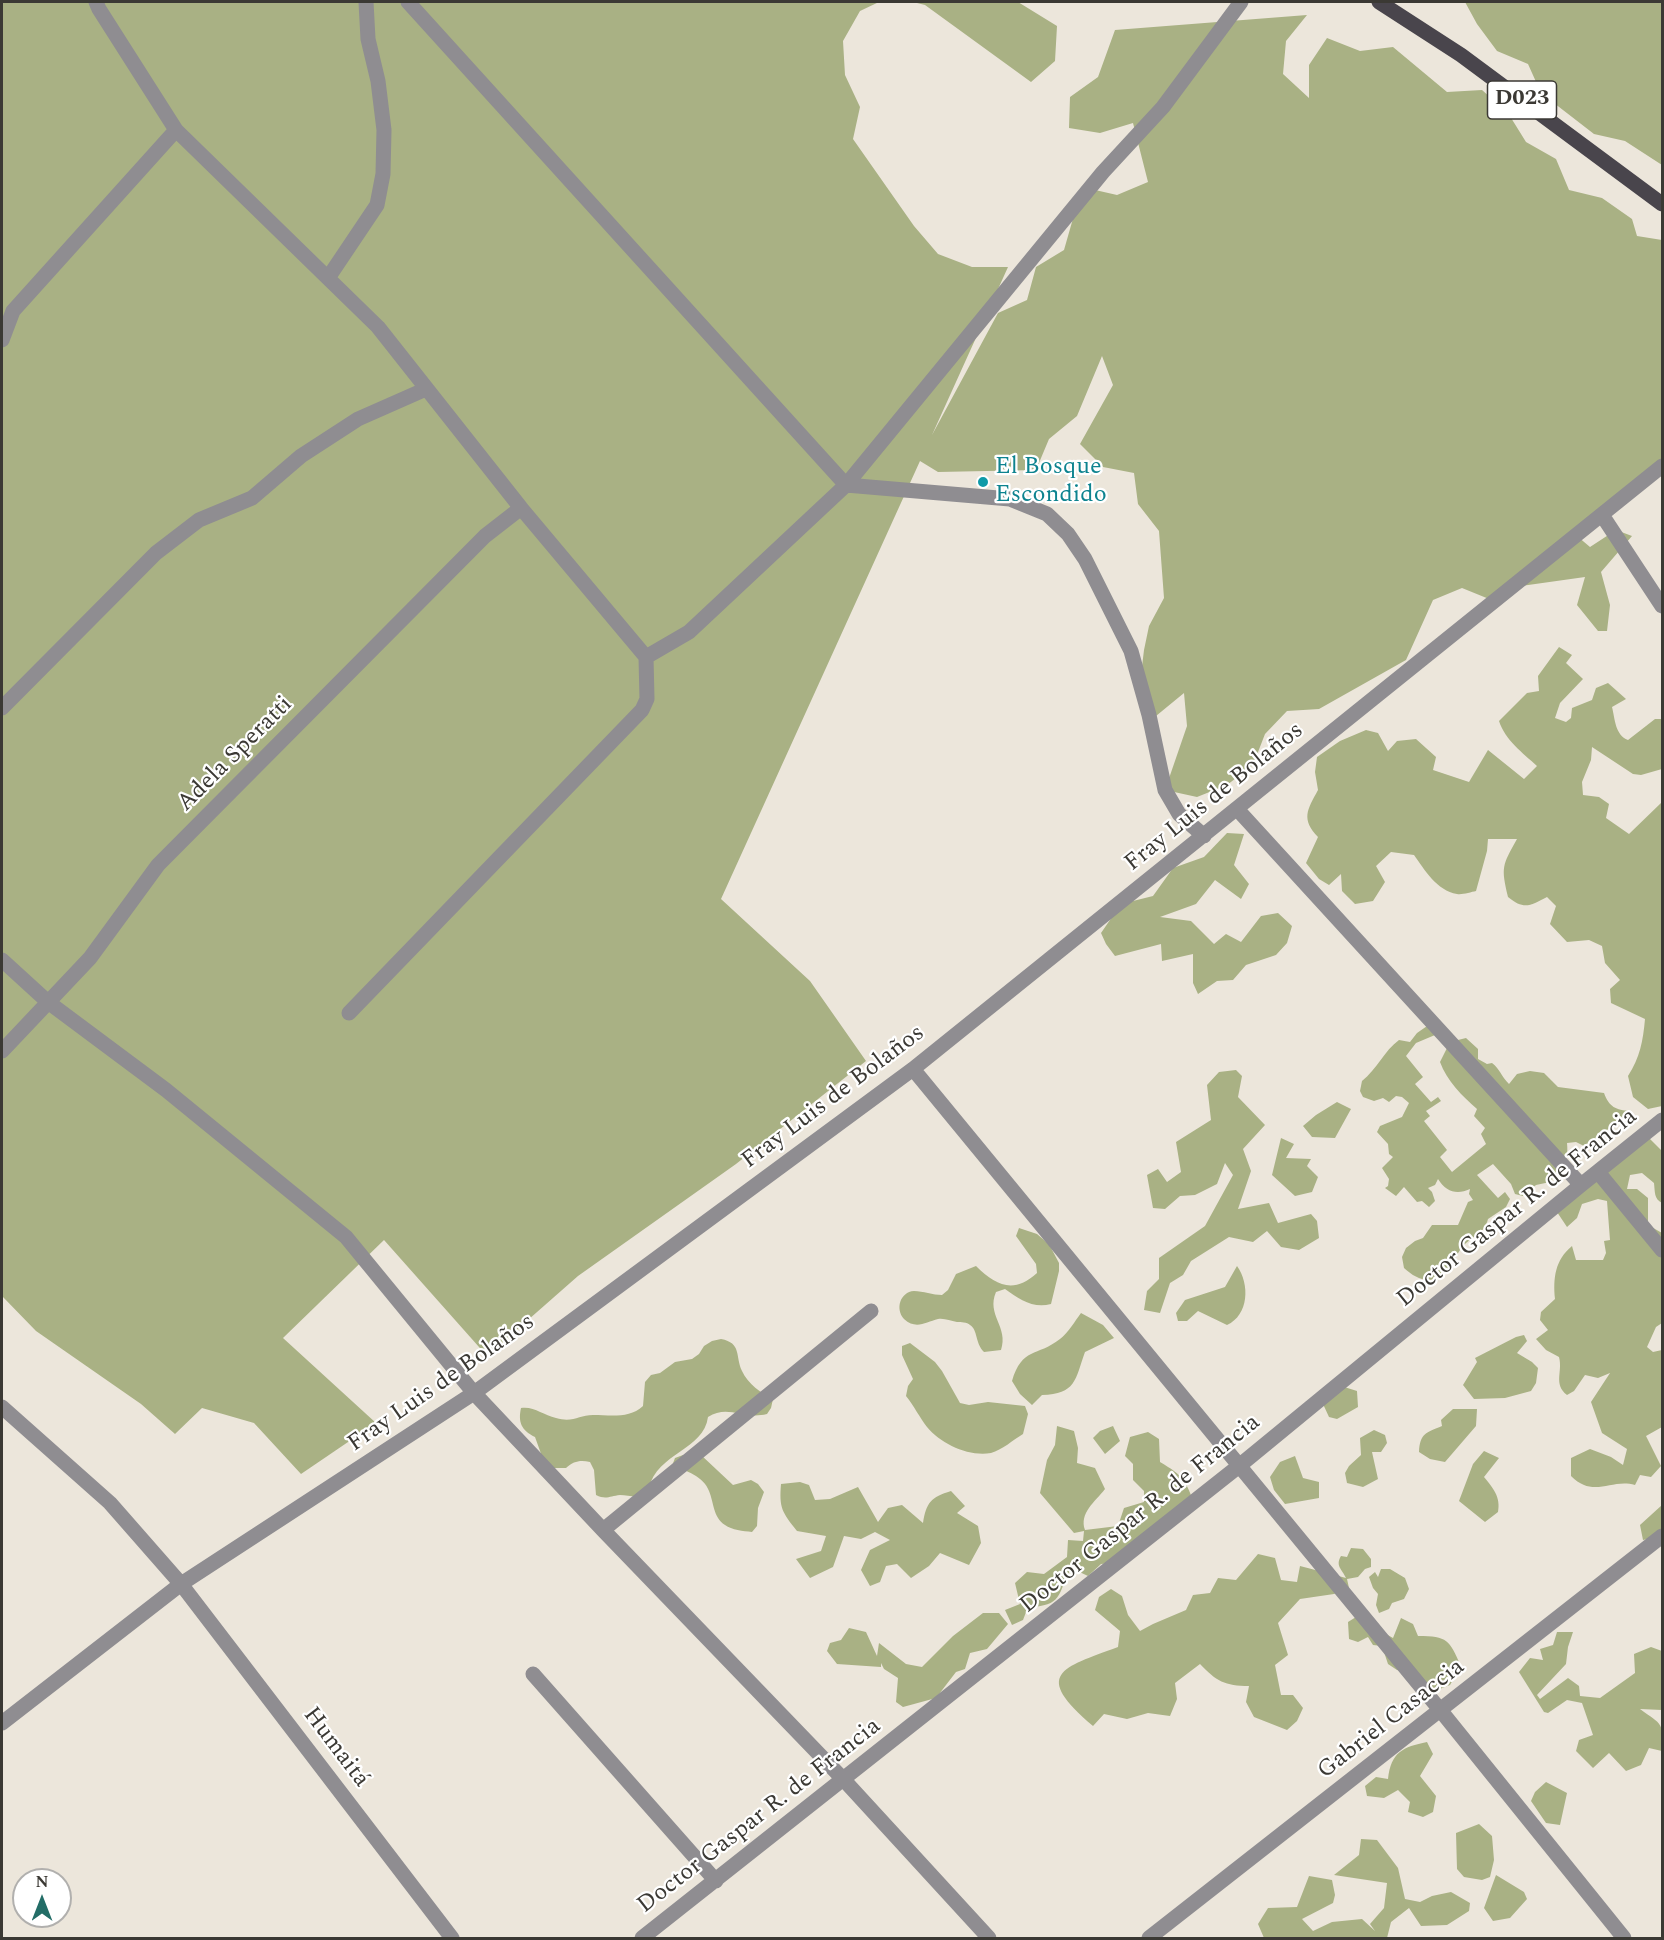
<!DOCTYPE html>
<meta charset="utf-8">
<style>
body{margin:0}
#map{position:relative;width:1664px;height:1940px;overflow:hidden;background:#ece6db;font-family:Spectral,serif}
canvas{display:block}
.frame{position:absolute;inset:0;border:3px solid #3b3934;pointer-events:none}
.north{position:absolute;left:12px;top:1868px;width:60px;height:60px;box-sizing:border-box;background:#fff;border:2px solid #b1b0ae;border-radius:50%;rotate:0deg;font-size:16px;font-weight:700;line-height:24px;text-align:center;color:#3b3934}
.north::after{content:'';display:block;margin:auto;width:21px;height:27px;background:#236d67;clip-path:polygon(50% 0,100% 100%,50% 72%,0 100%)}
</style>
<div id="map">
<canvas width="1664" height="1940"></canvas>
<div class="frame"></div>
<div class="north">N</div>
</div>
<script>
const c = document.querySelector('canvas').getContext('2d');
c.lineJoin = 'round';
function fillPath(path, color) {
  c.fillStyle = color;
  c.fill(path, 'evenodd');
}
function strokePath(path, color, width, dash) {
  c.strokeStyle = color;
  c.lineWidth = width;
  c.lineCap = dash ? 'butt' : 'round';
  c.setLineDash(dash || []);
  c.stroke(path);
}
function drawText(font, color, halo, rows, align = 'center') {
  c.font = font + ' Spectral,serif';
  c.lineWidth = 4.5;
  c.setLineDash([]);
  c.textBaseline = 'middle';
  c.strokeStyle = halo;
  c.fillStyle = color;
  for (const [text, x, y, turn = 0] of rows) {
    c.save();
    c.translate(x, y);
    c.rotate((+turn || 0) * Math.PI / 180);
    c.textAlign = isNaN(turn) ? turn : align;
    if (halo) c.strokeText(text, 0, 0);
    c.fillText(text, 0, 0);
    c.restore();
  }
}
const forest = new Path2D(`
 M 2,2 L 879,2 L 860,11 L 843,41 L 845,75 L 860,107 L 853,139 L 914,226 L 938,254 L 972,267 L 1008,267 L 932,435 L 998,313 L 1027,300 L 1036,267 L 1064,250 L 1082,187 L 1117,195 L 1148,182 L 1133,123 L 1100,133 L 1069,128 L 1070,97 L 1098,77 L 1115,30 L 1307,15 L 1286,41 L 1283,74 L 1309,98 L 1309,65 L 1327,38 L 1360,51 L 1393,47 L 1447,92 L 1482,90 L 1508,113 L 1526,142 L 1556,159 L 1569,190 L 1602,198 L 1632,219 L 1637,236 L 1662,240 L 1662,469 L 1577,536 L 1590,547 L 1616,530 L 1632,536 L 1601,572 L 1610,605 L 1607,631 L 1598,631 L 1577,605 L 1585,577 L 1521,586 L 1494,601 L 1462,588 L 1433,600 L 1406,660 L 1319,709 L 1287,711 L 1265,734 L 1253,765 L 1227,785 L 1197,797 L 1165,790 L 1187,726 L 1184,693 L 1156,716 L 1140,683 L 1144,650 L 1149,626 L 1164,598 L 1159,531 L 1138,504 L 1134,473 L 1103,467 L 1080,444 L 1113,385 L 1102,356 L 1077,416 L 1049,439 L 1036,470 L 938,472 L 920,461 L 721,899 L 810,981 L 866,1061 L 736,1164 L 578,1276 L 487,1356 L 384,1240 L 283,1338 L 376,1423 L 301,1474 L 254,1423 L 202,1408 L 175,1434 L 141,1404 L 36,1331 L 2,1296 Z
 M 913,2 L 1018,2 L 1057,26 L 1055,61 L 1031,82 L 925,5 Z
 M 1465,2 L 1662,2 L 1662,165 L 1625,141 L 1594,134 L 1541,93 L 1528,64 L 1497,51 L 1477,24 Z
 M 1559,647 L 1572,655 L 1566,663 L 1583,679 L 1560,703 L 1555,718 L 1566,722 L 1571,718 L 1572,708 L 1592,700 L 1596,688 L 1608,683 L 1626,699 L 1612,707 C 1615,719 1615,735 1628,740 L 1655,719 L 1662,719 L 1662,769 L 1641,775 L 1633,774 L 1592,747 L 1591,760 L 1582,782 L 1583,795 L 1599,797 L 1609,804 L 1606,818 L 1629,834 L 1662,802 L 1662,1106 L 1648,1109 L 1633,1097 L 1628,1076 C 1640,1057 1643,1041 1645,1019 L 1611,1003 L 1610,989 L 1620,980 L 1605,963 L 1602,946 L 1589,940 L 1567,942 L 1550,924 L 1556,906 L 1547,897 C 1530,906 1524,910 1508,897 C 1501,867 1502,866 1517,839 L 1488,839 L 1487,851 L 1476,891 C 1471,892 1462,895 1457,894 C 1437,891 1424,869 1414,855 L 1391,852 L 1376,866 L 1385,882 L 1373,901 L 1355,904 L 1342,891 L 1341,874 L 1329,885 L 1319,879 L 1306,863 L 1318,837 C 1301,819 1307,810 1318,790 L 1315,772 L 1317,757 L 1340,741 L 1366,730 L 1378,733 L 1388,751 L 1397,741 L 1416,739 L 1436,757 L 1433,770 L 1469,782 L 1488,750 L 1524,779 L 1537,766 C 1523,753 1505,740 1499,721 L 1527,693 L 1539,691 L 1538,676 Z
 M 1227,833 L 1244,834 L 1234,865 L 1249,884 L 1241,899 L 1215,880 L 1196,904 L 1160,917 L 1191,921 L 1214,944 L 1226,934 L 1241,942 L 1261,916 L 1278,913 L 1292,926 L 1287,943 L 1276,955 L 1246,965 L 1233,980 L 1217,981 L 1198,994 L 1193,983 L 1193,954 L 1162,961 L 1161,944 L 1115,956 L 1106,944 L 1101,933 L 1121,904 L 1153,896 L 1173,868 L 1204,857 Z
 M 1430,1024 L 1435,1035 L 1416,1043 L 1406,1056 L 1423,1077 L 1415,1084 L 1431,1102 L 1438,1097 L 1441,1101 L 1426,1111 L 1430,1116 L 1424,1121 L 1447,1150 L 1440,1157 L 1452,1172 L 1486,1144 L 1481,1134 L 1485,1128 L 1474,1116 L 1477,1109 C 1462,1096 1447,1081 1440,1062 L 1450,1042 L 1466,1038 L 1478,1049 L 1478,1059 L 1487,1064 L 1492,1063 C 1500,1069 1501,1076 1509,1084 L 1517,1074 L 1530,1071 L 1544,1073 L 1558,1087 L 1604,1093 C 1609,1107 1616,1110 1630,1111 C 1623,1120 1616,1123 1607,1130 C 1599,1137 1595,1142 1584,1146 L 1576,1142 L 1567,1143 C 1569,1162 1562,1168 1550,1182 L 1536,1185 L 1523,1196 L 1515,1194 L 1511,1184 L 1493,1164 L 1477,1175 L 1498,1198 L 1505,1192 L 1510,1199 L 1506,1207 L 1488,1219 C 1484,1234 1474,1235 1464,1245 C 1457,1252 1455,1262 1449,1269 C 1434,1286 1418,1281 1404,1268 L 1402,1257 L 1406,1248 L 1415,1241 L 1423,1238 L 1432,1225 L 1458,1225 L 1468,1202 L 1473,1200 L 1469,1194 L 1470,1189 C 1457,1195 1446,1192 1438,1179 L 1435,1185 L 1428,1188 L 1432,1192 L 1435,1201 L 1429,1207 L 1422,1201 L 1417,1202 L 1404,1187 L 1396,1196 L 1385,1188 L 1388,1186 L 1389,1179 L 1382,1168 L 1393,1157 L 1389,1154 L 1388,1144 L 1377,1132 L 1380,1126 L 1402,1117 L 1409,1103 L 1402,1097 L 1396,1096 L 1389,1102 L 1383,1098 L 1374,1101 L 1363,1097 L 1360,1091 L 1362,1081 C 1377,1069 1384,1051 1399,1040 L 1410,1042 L 1417,1033 Z
 M 1236,1070 L 1242,1076 L 1238,1097 L 1265,1125 L 1243,1149 L 1251,1171 L 1238,1209 L 1269,1203 L 1278,1223 L 1311,1214 L 1317,1221 L 1319,1238 L 1299,1250 L 1281,1247 L 1267,1231 L 1253,1242 L 1229,1237 L 1191,1261 L 1183,1275 L 1170,1283 L 1160,1313 L 1144,1310 L 1147,1291 L 1159,1279 L 1159,1258 L 1205,1226 L 1233,1175 L 1225,1163 L 1217,1184 L 1195,1195 L 1180,1196 L 1165,1209 L 1153,1208 L 1147,1175 L 1158,1169 L 1167,1182 L 1181,1172 L 1176,1142 L 1211,1120 L 1207,1085 L 1219,1072 Z
 M 1337,1102 L 1351,1109 L 1335,1138 L 1312,1137 L 1303,1126 L 1316,1115 Z
 M 1644,1133 L 1662,1151 L 1662,1203 C 1654,1199 1655,1192 1654,1183 L 1642,1173 L 1630,1175 L 1627,1189 L 1637,1189 L 1648,1198 L 1648,1225 L 1662,1233 L 1662,1323 L 1656,1327 L 1647,1347 L 1653,1352 L 1662,1350 L 1662,1427 L 1646,1436 L 1661,1466 L 1651,1477 L 1640,1475 L 1635,1485 C 1611,1478 1594,1499 1571,1476 L 1571,1458 L 1590,1449 L 1611,1457 L 1623,1465 L 1627,1449 L 1602,1433 L 1591,1402 L 1610,1373 L 1598,1378 L 1585,1375 L 1574,1391 L 1567,1395 C 1553,1384 1563,1372 1559,1357 L 1546,1350 L 1536,1339 L 1548,1330 L 1540,1320 L 1541,1312 L 1555,1299 C 1553,1278 1555,1260 1572,1246 L 1576,1260 L 1603,1260 L 1606,1253 L 1604,1241 L 1610,1240 L 1607,1201 L 1598,1199 L 1582,1204 L 1577,1218 L 1567,1227 L 1557,1212 Z
 M 1281,1138 L 1294,1144 L 1286,1158 L 1311,1159 L 1307,1166 L 1318,1177 L 1312,1192 L 1295,1196 L 1272,1175 Z
 M 1019,1228 L 1037,1234 L 1044,1240 L 1050,1246 L 1059,1263 L 1059,1271 L 1051,1304 C 1033,1309 1019,1299 1005,1289 L 996,1292 C 986,1315 1009,1327 1001,1350 L 984,1352 C 975,1343 978,1330 970,1325 C 967,1322 961,1322 957,1322 C 950,1321 945,1318 938,1319 C 926,1322 916,1330 904,1319 C 895,1309 900,1292 914,1291 C 923,1291 933,1295 942,1295 L 948,1290 L 956,1274 L 976,1266 C 996,1286 1014,1294 1037,1273 L 1036,1264 L 1016,1236 Z
 M 1237,1266 C 1250,1284 1249,1315 1227,1325 L 1198,1311 L 1187,1321 L 1178,1321 L 1176,1313 L 1185,1300 L 1225,1287 Z
 M 1081,1313 L 1103,1325 L 1114,1338 L 1085,1352 C 1075,1380 1076,1394 1042,1395 L 1032,1405 L 1020,1394 L 1012,1381 C 1022,1347 1037,1357 1060,1339 C 1068,1333 1075,1321 1081,1313 Z
 M 1524,1335 L 1527,1341 L 1517,1353 L 1532,1362 L 1538,1368 L 1536,1383 L 1531,1391 L 1505,1398 L 1474,1399 L 1463,1385 L 1477,1362 L 1475,1358 L 1516,1337 Z
 M 721,1339 C 742,1343 735,1356 742,1371 C 748,1384 761,1393 773,1399 L 771,1408 L 767,1414 C 743,1420 728,1404 708,1417 C 704,1450 657,1453 649,1488 L 636,1497 C 631,1496 625,1495 620,1495 C 610,1496 606,1500 596,1495 L 594,1470 L 590,1462 C 580,1460 574,1461 566,1468 L 550,1468 L 544,1462 L 535,1437 C 521,1430 518,1422 521,1408 C 534,1406 543,1415 556,1418 C 573,1423 579,1415 593,1415 C 610,1415 629,1419 643,1406 L 645,1382 L 651,1375 L 660,1373 L 675,1362 L 692,1359 L 699,1354 L 704,1346 L 712,1341 Z
 M 910,1343 L 935,1362 L 942,1371 L 960,1403 L 969,1405 L 988,1402 L 1025,1406 L 1028,1414 L 1023,1434 C 1013,1440 1002,1450 991,1453 C 969,1457 941,1444 927,1427 C 920,1418 914,1406 906,1396 L 908,1386 L 913,1379 L 902,1355 L 902,1346 Z
 M 1341,1386 L 1357,1391 L 1358,1407 L 1337,1419 L 1329,1417 L 1323,1404 Z
 M 1453,1409 L 1477,1409 L 1476,1426 L 1445,1462 L 1430,1459 L 1419,1452 C 1420,1433 1426,1433 1442,1426 L 1441,1420 Z
 M 1057,1426 L 1074,1431 L 1078,1448 L 1077,1463 L 1095,1468 L 1105,1489 C 1095,1502 1079,1513 1085,1530 L 1118,1526 L 1124,1508 L 1144,1502 L 1144,1491 L 1133,1480 L 1133,1464 L 1125,1456 L 1130,1437 L 1148,1432 L 1159,1439 L 1160,1462 C 1184,1476 1186,1481 1195,1506 L 1113,1563 L 1101,1564 L 1088,1576 L 1071,1568 C 1057,1595 1063,1606 1028,1607 L 1023,1620 L 1012,1625 L 1005,1610 L 1020,1604 L 1015,1583 L 1027,1572 L 1044,1574 L 1067,1557 L 1068,1540 L 1083,1541 L 1084,1531 L 1074,1533 L 1040,1493 L 1047,1460 L 1055,1445 Z
 M 1113,1426 L 1120,1441 L 1105,1454 L 1093,1438 L 1100,1431 Z
 M 1374,1430 L 1385,1435 L 1387,1443 L 1381,1452 L 1372,1452 L 1378,1479 L 1363,1487 L 1347,1483 L 1345,1473 L 1349,1466 L 1361,1455 L 1360,1438 Z
 M 1484,1451 L 1499,1458 L 1484,1477 C 1493,1488 1501,1497 1498,1512 L 1485,1522 L 1459,1501 L 1473,1464 Z
 M 683,1455 L 701,1455 L 733,1485 L 751,1480 L 758,1484 L 764,1492 L 758,1508 L 757,1526 L 752,1532 C 743,1531 732,1530 725,1525 C 713,1517 714,1503 709,1491 C 704,1477 686,1470 672,1466 L 675,1458 Z
 M 1295,1456 L 1303,1478 L 1319,1482 L 1319,1498 L 1285,1504 L 1274,1490 L 1270,1477 L 1280,1462 Z
 M 800,1482 L 809,1485 L 815,1500 L 830,1499 L 858,1487 L 878,1522 L 888,1508 L 902,1505 L 923,1523 C 926,1503 931,1497 951,1491 L 965,1506 L 957,1513 L 978,1526 L 981,1543 L 969,1565 L 940,1553 L 929,1566 L 911,1578 L 897,1564 L 886,1566 L 880,1582 L 870,1586 L 861,1570 L 870,1550 L 890,1540 L 875,1532 L 861,1539 L 844,1536 L 833,1567 L 810,1578 L 796,1559 L 821,1551 L 826,1536 L 797,1531 C 782,1512 779,1508 781,1484 Z
 M 1662,1505 L 1661,1536 L 1643,1540 L 1640,1525 Z
 M 1351,1548 L 1363,1549 L 1371,1559 L 1371,1567 L 1365,1569 L 1358,1577 L 1347,1579 L 1349,1588 L 1334,1594 L 1300,1599 L 1278,1623 L 1288,1655 L 1275,1665 L 1281,1695 L 1293,1695 L 1303,1708 L 1297,1721 L 1287,1730 L 1254,1717 L 1246,1702 L 1249,1686 C 1225,1686 1216,1681 1200,1664 L 1175,1683 L 1177,1699 L 1170,1716 L 1148,1713 L 1127,1719 L 1104,1714 L 1093,1726 C 1032,1674 1061,1668 1118,1647 L 1120,1631 L 1095,1610 L 1099,1597 L 1111,1589 L 1122,1596 L 1128,1615 L 1140,1631 L 1153,1624 L 1186,1610 L 1193,1595 L 1210,1593 L 1218,1578 L 1236,1580 L 1258,1554 L 1275,1558 L 1281,1580 L 1297,1582 L 1300,1566 L 1346,1578 C 1342,1569 1335,1566 1341,1556 L 1347,1557 Z
 M 1381,1569 L 1390,1569 L 1405,1578 L 1409,1589 L 1404,1599 L 1392,1603 L 1389,1609 L 1379,1613 L 1376,1605 L 1378,1594 L 1373,1588 L 1369,1577 L 1375,1572 L 1378,1577 Z
 M 983,1613 L 999,1613 L 1008,1624 L 987,1649 L 970,1653 L 965,1669 L 956,1672 L 936,1698 L 903,1707 L 896,1702 L 898,1678 L 884,1669 L 881,1663 L 881,1667 L 837,1664 L 827,1651 L 830,1643 L 841,1640 L 849,1628 L 866,1632 L 877,1656 L 879,1643 L 906,1664 L 922,1667 L 953,1636 Z
 M 1356,1617 L 1393,1638 L 1401,1618 L 1413,1624 L 1418,1636 C 1448,1636 1449,1640 1461,1666 L 1450,1685 L 1432,1692 L 1407,1672 L 1397,1670 L 1388,1664 L 1382,1646 L 1373,1645 L 1368,1637 L 1358,1642 L 1349,1639 L 1348,1622 Z
 M 1557,1632 L 1573,1632 L 1568,1647 L 1566,1664 L 1537,1695 L 1540,1699 L 1568,1678 L 1579,1686 L 1580,1696 L 1600,1698 L 1635,1673 L 1634,1654 L 1651,1647 L 1662,1651 L 1662,1710 L 1640,1709 C 1663,1726 1663,1721 1662,1751 L 1649,1748 L 1641,1765 L 1626,1771 L 1609,1753 L 1593,1768 L 1576,1751 L 1579,1740 L 1593,1735 L 1582,1703 L 1567,1700 L 1548,1713 L 1544,1712 L 1519,1672 L 1530,1658 L 1543,1660 L 1540,1649 L 1553,1645 Z
 M 1427,1742 L 1433,1754 L 1420,1776 L 1436,1796 L 1433,1812 L 1423,1817 L 1408,1812 L 1410,1802 L 1398,1790 L 1384,1798 L 1367,1796 L 1365,1786 L 1376,1777 L 1388,1779 C 1391,1752 1403,1747 1427,1742 Z
 M 1546,1782 L 1567,1793 L 1560,1825 L 1546,1823 L 1531,1801 L 1535,1792 Z
 M 1479,1824 L 1492,1836 L 1494,1860 L 1490,1877 L 1482,1880 L 1464,1877 L 1457,1869 L 1456,1833 Z
 M 1361,1839 L 1377,1840 L 1398,1868 L 1405,1899 L 1420,1902 L 1432,1896 L 1451,1892 L 1470,1903 L 1469,1911 L 1447,1925 L 1421,1926 L 1409,1908 L 1391,1922 L 1387,1938 L 1264,1938 L 1258,1924 L 1268,1908 L 1297,1907 L 1309,1876 L 1332,1880 L 1335,1895 L 1333,1903 L 1302,1919 L 1313,1931 L 1332,1922 L 1362,1919 L 1375,1931 L 1370,1924 L 1384,1908 L 1387,1883 L 1334,1875 L 1359,1855 Z
 M 1496,1875 L 1524,1892 L 1527,1899 L 1510,1918 L 1493,1921 L 1484,1908 Z`);
const minor = new Path2D(`
 M 96,2 L 99,9 L 176,130 L 378,327 L 521,508 L 646,657
 M 408,2 L 846,485 L 1010,499 L 1047,514 L 1068,534 L 1085,559 L 1131,651 L 1149,715 L 1165,790 L 1179,814 L 1204,836
 M 328,278 L 377,205 L 383,174 L 384,130 L 378,81 L 368,39 L 366,2
 M 2,340 L 13,311 L 176,130
 M 1602,515 L 1662,606
 M 2,708 L 156,553 L 199,520 L 252,498 L 301,456 L 358,419 L 426,389
 M 1237,809 L 1581,1185
 M 2,960 L 48,1002 L 166,1090 L 346,1237 L 474,1393 L 603,1530 L 844,1780 L 989,1938
 M 349,1013 L 642,710 L 647,699 L 646,657 L 689,632 L 846,485 L 1103,172 L 1163,107 L 1241,2
 M 2,1051 L 90,958 L 158,865 L 485,536 L 521,508
 M 913,1069 L 1441,1711 L 1624,1938
 M 1598,1172 L 1662,1250
 M 2,1407 L 110,1503 L 181,1584 L 452,1938
 M 603,1530 L 871,1311
 M 533,1674 L 716,1881
 M 2,1723 L 181,1584 L 474,1393 L 913,1069 L 1662,466
 M 642,1938 L 1239,1466 L 1581,1185 L 1662,1120
 M 1149,1938 L 1662,1536`);
const major = new Path2D(`
 M 1379,2 L 1461,55 L 1662,204`);
const markers = [
 [983,482,6,"#0f9aa8"]
];
const shields = [
 [1522,100,69]
];
const shieldNames = [
 ["D023",1522,100]
];
const cultureNames = [
 ["El Bosque",995,468],
 ["Escondido",995,496]
];
const streetNames = [
 ["Adela Speratti",236,755,-45],
 ["Fray Luis de Bolaños",1215,798,-39],
 ["Fray Luis de Bolaños",834,1098,-37],
 ["Doctor Gaspar R. de Francia",1518,1209,-39],
 ["Fray Luis de Bolaños",442,1384,-35],
 ["Doctor Gaspar R. de Francia",1141,1515,-39],
 ["Gabriel Casaccia",1392,1720,-38],
 ["Humaitá",335,1748,53],
 ["Doctor Gaspar R. de Francia",760,1817,-38]
];
fillPath(forest, '#a9b184');
strokePath(minor, '#8f8d91', 15);
strokePath(major, '#49454c', 15);
for (const [x, y, r, color] of markers) {
  const dot = new Path2D();
  dot.arc(x, y, r, 0, 2 * Math.PI);
  c.fillStyle = color;
  c.fill(dot);
  strokePath(dot, '#fff', 2);
}
for (const [x, y, w] of shields) {
  const box = new Path2D();
  box.roundRect(x - w / 2, y - 19, w, 38, 4.5);
  c.fillStyle = '#fff';
  c.fill(box);
  strokePath(box, '#3b3934', 1.5);
}
drawText('bold 22px', '#3b3934', null, shieldNames);
drawText('24px', '#0d838f', '#fff', cultureNames, 'left');
drawText('24px', '#3b3934', '#fff', streetNames);
</script>
